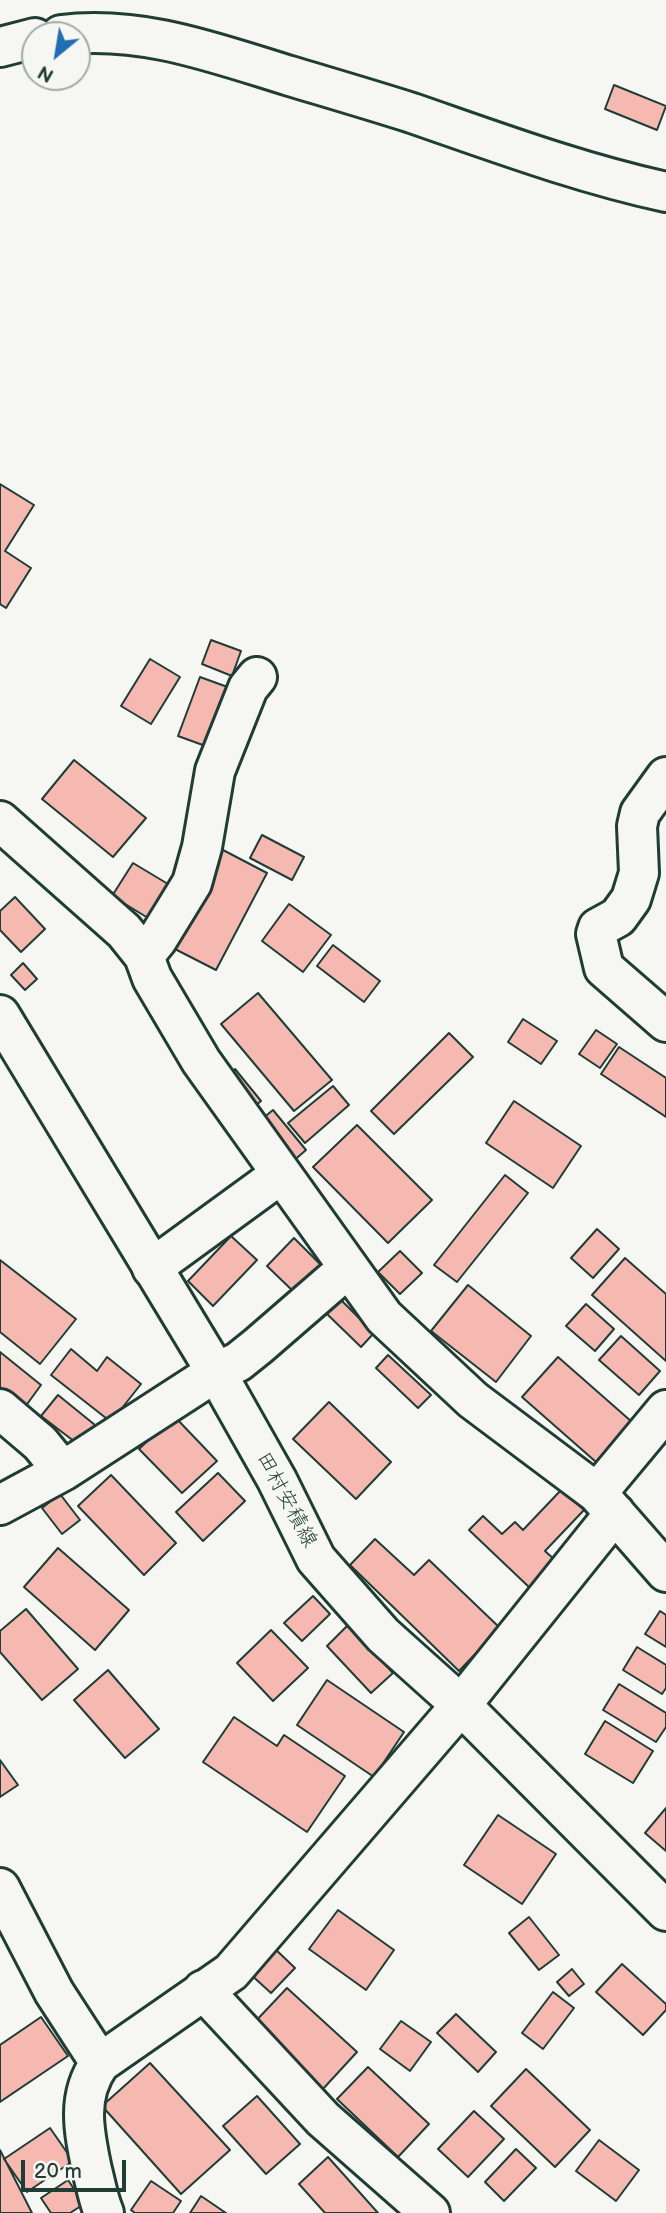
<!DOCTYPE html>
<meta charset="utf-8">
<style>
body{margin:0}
#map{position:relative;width:666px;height:2213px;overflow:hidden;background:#f6f6f2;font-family:"Balsamiq Sans",sans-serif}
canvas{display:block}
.north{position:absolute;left:21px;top:21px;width:70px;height:70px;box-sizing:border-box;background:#f6f6f2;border:2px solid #a0aca6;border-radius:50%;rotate:210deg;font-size:19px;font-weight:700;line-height:28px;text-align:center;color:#1f3d34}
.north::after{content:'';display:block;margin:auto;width:24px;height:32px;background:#1f6fb2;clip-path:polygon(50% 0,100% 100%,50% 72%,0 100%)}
.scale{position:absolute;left:21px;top:2160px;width:105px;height:32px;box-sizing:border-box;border:4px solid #1f3d34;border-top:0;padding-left:9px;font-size:21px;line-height:24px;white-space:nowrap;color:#1f3d34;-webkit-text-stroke:5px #f6f6f2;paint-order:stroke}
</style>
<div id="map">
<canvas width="666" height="2213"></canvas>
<div class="north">N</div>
<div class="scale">20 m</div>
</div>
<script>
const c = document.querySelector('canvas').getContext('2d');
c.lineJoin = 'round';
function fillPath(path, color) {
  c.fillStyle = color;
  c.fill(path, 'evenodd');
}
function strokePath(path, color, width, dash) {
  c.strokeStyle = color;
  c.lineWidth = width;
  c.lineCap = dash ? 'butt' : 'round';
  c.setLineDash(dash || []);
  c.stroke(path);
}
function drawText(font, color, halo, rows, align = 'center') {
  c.font = font + ' "Balsamiq Sans","Klee One",sans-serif';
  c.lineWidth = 5;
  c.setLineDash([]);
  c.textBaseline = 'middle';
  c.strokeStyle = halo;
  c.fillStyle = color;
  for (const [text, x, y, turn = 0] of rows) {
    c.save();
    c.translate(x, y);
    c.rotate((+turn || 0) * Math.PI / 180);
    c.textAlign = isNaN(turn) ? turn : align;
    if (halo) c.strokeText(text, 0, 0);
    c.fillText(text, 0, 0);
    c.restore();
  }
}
const building = new Path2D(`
 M 614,85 L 666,106 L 657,130 L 605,109 Z
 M 0,484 L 34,505 L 5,551 L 31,568 L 6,608 L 0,604 Z
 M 211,640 L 241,651 L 232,676 L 202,664 Z
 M 150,659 L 180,677 L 151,724 L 121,706 Z
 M 200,677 L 233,689 L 211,748 L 178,736 Z
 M 74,760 L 146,818 L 113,857 L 42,799 Z
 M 262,835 L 304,857 L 292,880 L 250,858 Z
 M 223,850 L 267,873 L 216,970 L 171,947 Z
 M 133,863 L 173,887 L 153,921 L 112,896 Z
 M 15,897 L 45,929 L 21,952 L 0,930 L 0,911 Z
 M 289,904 L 331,935 L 303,972 L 262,941 Z
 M 333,945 L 380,981 L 364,1002 L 317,966 Z
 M 23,963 L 37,979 L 25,990 L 11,975 Z
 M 258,993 L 332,1080 L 294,1111 L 221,1024 Z
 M 523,1019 L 557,1041 L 541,1064 L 508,1042 Z
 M 596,1030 L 617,1044 L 600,1068 L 579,1054 Z
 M 449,1033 L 473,1057 L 394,1134 L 371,1111 Z
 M 619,1047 L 666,1078 L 666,1117 L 601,1074 Z
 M 235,1069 L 261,1101 L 250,1110 L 223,1079 Z
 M 333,1086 L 349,1105 L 305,1143 L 288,1123 Z
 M 514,1101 L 581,1146 L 553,1188 L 486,1143 Z
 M 273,1110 L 306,1150 L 291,1163 L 257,1123 Z
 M 357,1125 L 432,1200 L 388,1243 L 313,1167 Z
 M 505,1175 L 528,1193 L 457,1282 L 434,1265 Z
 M 597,1229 L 619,1249 L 593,1278 L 571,1258 Z
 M 231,1236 L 257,1260 L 213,1306 L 188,1281 Z
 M 294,1238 L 323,1267 L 296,1294 L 267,1266 Z
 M 400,1251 L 422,1273 L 400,1294 L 378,1272 Z
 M 625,1258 L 666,1294 L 666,1361 L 592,1295 Z
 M 0,1260 L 76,1319 L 40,1364 L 0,1332 Z
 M 468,1285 L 531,1336 L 496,1382 L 431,1331 Z
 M 341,1300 L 374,1333 L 361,1347 L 327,1314 Z
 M 586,1304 L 614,1329 L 595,1351 L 566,1326 Z
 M 621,1336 L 660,1371 L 639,1395 L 599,1360 Z
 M 71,1349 L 97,1371 L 107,1357 L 141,1384 L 111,1422 L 51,1375 Z
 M 0,1352 L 41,1385 L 25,1407 L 0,1387 Z
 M 388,1355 L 431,1395 L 418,1408 L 376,1368 Z
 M 558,1357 L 632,1422 L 596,1462 L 522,1397 Z
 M 58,1395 L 95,1425 L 79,1445 L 41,1416 Z
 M 329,1402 L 391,1462 L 356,1499 L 293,1439 Z
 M 174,1416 L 217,1461 L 182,1493 L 139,1449 Z
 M 218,1473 L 245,1501 L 203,1541 L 176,1512 Z
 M 111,1475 L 176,1543 L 144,1575 L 78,1506 Z
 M 562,1489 L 584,1510 L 545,1551 L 556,1561 L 530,1588 L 469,1530 L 483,1516 L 502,1534 L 515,1522 L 523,1530 Z
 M 60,1494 L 80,1520 L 62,1534 L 42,1508 Z
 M 375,1539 L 414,1575 L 429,1560 L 500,1628 L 459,1671 L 350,1565 Z
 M 58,1548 L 129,1610 L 95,1650 L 24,1587 Z
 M 313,1596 L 330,1614 L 302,1641 L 284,1623 Z
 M 26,1609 L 78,1669 L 42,1700 L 0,1652 L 0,1631 Z
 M 660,1611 L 666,1615 L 666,1647 L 645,1634 Z
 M 348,1625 L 393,1673 L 371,1693 L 327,1646 Z
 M 271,1630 L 308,1668 L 273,1701 L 237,1663 Z
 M 637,1647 L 666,1665 L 666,1688 L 662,1694 L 623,1670 Z
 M 108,1670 L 159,1729 L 125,1758 L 74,1700 Z
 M 327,1680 L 404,1732 L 374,1777 L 297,1725 Z
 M 619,1684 L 666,1713 L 666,1727 L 656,1742 L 603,1710 Z
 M 234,1717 L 277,1746 L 284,1735 L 345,1776 L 307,1832 L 203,1762 Z
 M 605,1721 L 653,1751 L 633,1783 L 585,1754 Z
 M 0,1760 L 18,1785 L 0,1797 Z
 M 666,1808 L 666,1851 L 645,1833 Z
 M 498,1815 L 556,1854 L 522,1904 L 464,1865 Z
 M 338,1910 L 394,1950 L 366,1990 L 309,1949 Z
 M 529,1917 L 559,1955 L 539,1970 L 509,1933 Z
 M 272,1946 L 295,1968 L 271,1993 L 248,1972 Z
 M 622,1964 L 666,2004 L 666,2010 L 643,2035 L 596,1992 Z
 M 572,1969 L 584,1984 L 569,1996 L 557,1982 Z
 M 287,1988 L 357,2052 L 322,2090 L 252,2025 Z
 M 553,1992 L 574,2008 L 543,2049 L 522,2033 Z
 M 456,2014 L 496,2052 L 478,2072 L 437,2033 Z
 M 41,2017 L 68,2056 L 0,2102 L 0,2045 Z
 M 401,2021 L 431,2042 L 410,2071 L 380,2049 Z
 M 150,2063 L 230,2150 L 181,2194 L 102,2106 Z
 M 368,2067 L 429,2124 L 398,2157 L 337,2099 Z
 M 526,2069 L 590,2130 L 555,2167 L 491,2106 Z
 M 257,2096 L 300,2144 L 266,2174 L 223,2126 Z
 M 474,2111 L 504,2139 L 468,2177 L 438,2149 Z
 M 50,2128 L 73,2161 L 27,2192 L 4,2159 Z
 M 599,2140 L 639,2170 L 616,2201 L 576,2171 Z
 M 516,2149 L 536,2168 L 504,2201 L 485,2182 Z
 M 0,2150 L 32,2213 L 0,2213 Z
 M 328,2157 L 378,2213 L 325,2213 L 299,2184 Z
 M 68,2180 L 84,2204 L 70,2213 L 51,2213 L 41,2198 Z
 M 151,2181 L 181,2201 L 173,2213 L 135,2213 L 131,2210 Z
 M 201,2196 L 226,2213 L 190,2213 Z`);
const street = new Path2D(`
 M 61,35 C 141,25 215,53 290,76 C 330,88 371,100 412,113 C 496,142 579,173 666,192
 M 0,47 L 35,38
 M 666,777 L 640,813 L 637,826 L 639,873 L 631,899 L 618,917 L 598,928 L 596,934 L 604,968 L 666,1022
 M 0,821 L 124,931 L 144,956 L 152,978 L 201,1061 L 384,1317 L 473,1400 L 597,1493 L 666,1572
 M 144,956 L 157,940 L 192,883 L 202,847 L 215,771 L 248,688 L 257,677
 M 152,1268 L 281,1174
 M 0,1409 L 40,1443 L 63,1471
 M 597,1493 L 666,1410
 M 0,1505 L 63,1471 L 216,1372 L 238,1362 L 258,1346 L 348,1268
 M 0,1888 L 54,1992 L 100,2063
 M 203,1990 L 323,2119 L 430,2213
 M 104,2213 C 98,2199 96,2185 92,2170 C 84,2132 76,2096 100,2063 L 231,1972 L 461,1705 L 615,1513`);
const secondary = new Path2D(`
 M 0,1015 L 216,1372 L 277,1480 L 316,1559 L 383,1635 L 461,1705 L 666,1911`);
const streetNames = [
 ["田村安積線",286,1500,62]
];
fillPath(building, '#f5b9b2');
strokePath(building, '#1f3d34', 2);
strokePath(street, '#1f3d34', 44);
strokePath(secondary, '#1f3d34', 44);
strokePath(street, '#f6f6f2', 38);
strokePath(secondary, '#f6f6f2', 38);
drawText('21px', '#1f3d34', '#f6f6f2', streetNames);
</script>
